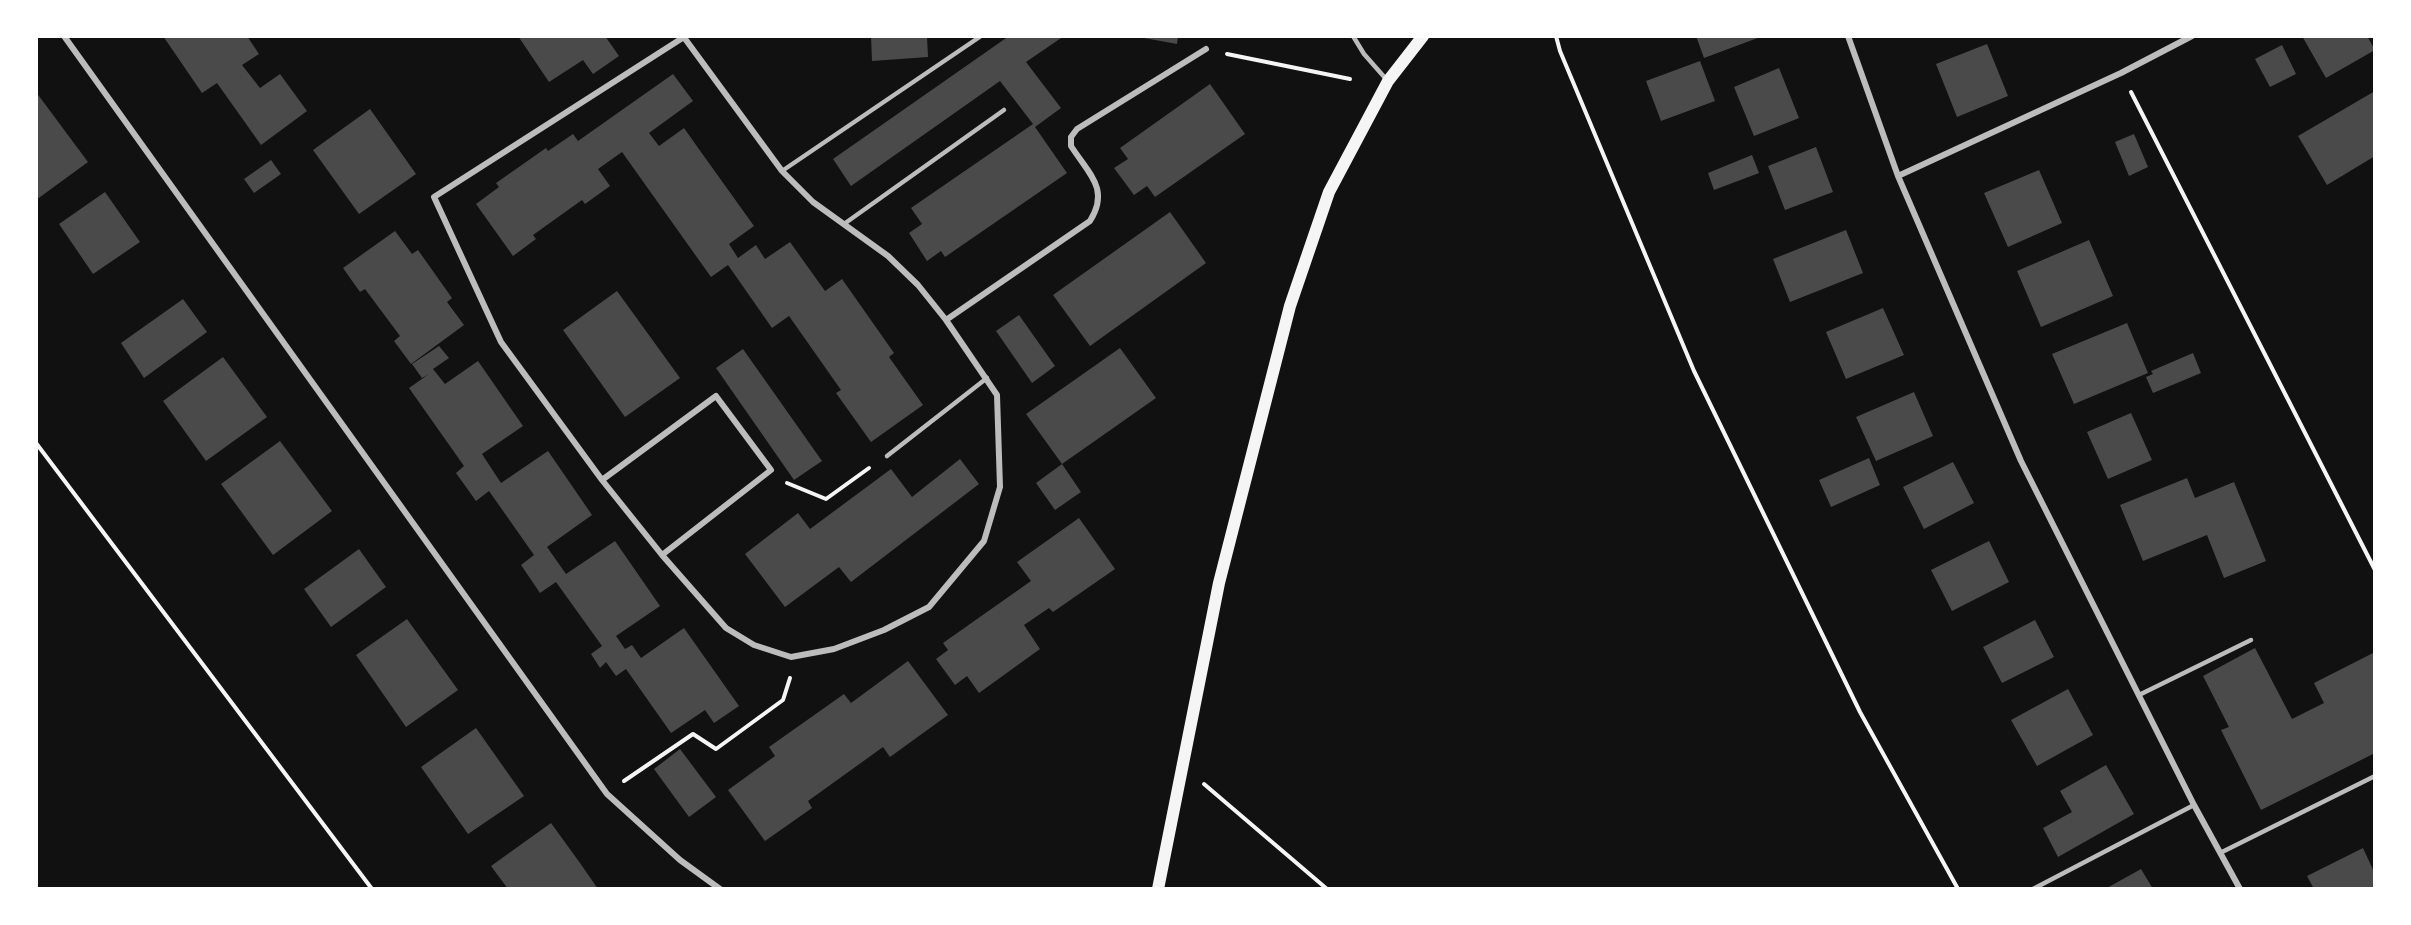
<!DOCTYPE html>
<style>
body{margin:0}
#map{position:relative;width:2411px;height:925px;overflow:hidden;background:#111;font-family:"Fira Sans",sans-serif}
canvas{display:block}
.frame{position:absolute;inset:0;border:38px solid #fff;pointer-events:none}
</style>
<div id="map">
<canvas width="2411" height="925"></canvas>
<div class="frame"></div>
</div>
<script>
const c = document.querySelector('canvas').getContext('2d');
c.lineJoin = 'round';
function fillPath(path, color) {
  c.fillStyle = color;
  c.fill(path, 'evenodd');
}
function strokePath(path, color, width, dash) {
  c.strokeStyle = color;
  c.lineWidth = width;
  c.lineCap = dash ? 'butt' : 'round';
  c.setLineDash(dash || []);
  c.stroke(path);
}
const building = new Path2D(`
 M 163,36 L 247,36 L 259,54 L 242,65 L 260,88 L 280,74 L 307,111 L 261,145 L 217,83 L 202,93 Z
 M 518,36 L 605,36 L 619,56 L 593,74 L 583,60 L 549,82 Z
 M 871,36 L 927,36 L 928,57 L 872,61 Z
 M 1009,36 L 1064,36 L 1026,62 L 1061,108 L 1035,127 L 1067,173 L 945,257 L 941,251 L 927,261 L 909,233 L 922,224 L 911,208 L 1033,124 L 1000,81 L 851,186 L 833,159 Z
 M 1133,36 L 1178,36 L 1177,44 Z
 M 1696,36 L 1763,36 L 1704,58 Z
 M 2302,36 L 2367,36 L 2375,50 L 2326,78 Z
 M 1987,44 L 2008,96 L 1957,117 L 1936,64 Z
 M 2282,45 L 2296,74 L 2270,87 L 2255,59 Z
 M 1700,61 L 1715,101 L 1661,121 L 1646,81 Z
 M 1779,68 L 1799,118 L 1754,136 L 1734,87 Z
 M 673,74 L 693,101 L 649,133 L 659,146 L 684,128 L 701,152 L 754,226 L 729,244 L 738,258 L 756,245 L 765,259 L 790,242 L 825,291 L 842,279 L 894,353 L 889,357 L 923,405 L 871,442 L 836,393 L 841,390 L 789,316 L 772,328 L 728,265 L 711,277 L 622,152 L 598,169 L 610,186 L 585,204 L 582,200 L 533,235 L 536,239 L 513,256 L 476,204 L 499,187 L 496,183 L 546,148 L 548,151 L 573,134 L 578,141 Z
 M 1210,84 L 1245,134 L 1155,197 L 1147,186 L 1134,195 L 1114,168 L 1128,159 L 1120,148 Z
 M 2375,91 L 2375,156 L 2327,185 L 2298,136 Z
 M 36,92 L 88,162 L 36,200 Z
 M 370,109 L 416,174 L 359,214 L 313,150 Z
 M 2134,134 L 2148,167 L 2129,176 L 2115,142 Z
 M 1816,147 L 1833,192 L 1785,210 L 1768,166 Z
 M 1752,155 L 1759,173 L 1714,190 L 1708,173 Z
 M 271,160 L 281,174 L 254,193 L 244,179 Z
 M 2039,170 L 2062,223 L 2008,247 L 1984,193 Z
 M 105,192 L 140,242 L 93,274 L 59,224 Z
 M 1170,212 L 1206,263 L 1090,346 L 1053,295 Z
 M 1846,230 L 1863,273 L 1790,302 L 1773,259 Z
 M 395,231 L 412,254 L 418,250 L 452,298 L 447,302 L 464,325 L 411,364 L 394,341 L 400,336 L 365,289 L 360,292 L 343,268 Z
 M 2089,240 L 2113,296 L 2041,327 L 2017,271 Z
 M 617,291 L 680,378 L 625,417 L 563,330 Z
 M 183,299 L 207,332 L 144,378 L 121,343 Z
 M 1883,308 L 1904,355 L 1846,379 L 1826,332 Z
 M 1019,315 L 1055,366 L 1032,383 L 996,331 Z
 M 2127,323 L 2148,373 L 2074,404 L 2052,354 Z
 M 439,346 L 449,358 L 433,369 L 445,384 L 478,361 L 523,426 L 482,454 L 501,483 L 548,451 L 592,515 L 547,547 L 566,574 L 615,541 L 660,606 L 616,636 L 625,649 L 632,645 L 641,658 L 684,628 L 739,706 L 714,723 L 705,710 L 671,733 L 626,669 L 616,676 L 606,662 L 600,668 L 591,654 L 602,646 L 556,582 L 540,593 L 521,565 L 534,555 L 489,491 L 476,501 L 456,473 L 464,466 L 409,388 L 429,374 L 422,378 L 412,364 Z
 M 1120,348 L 1156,398 L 1062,464 L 1081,492 L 1055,510 L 1036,483 L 1062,464 L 1026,414 Z
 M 743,349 L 822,461 L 794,480 L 716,368 Z
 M 2193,353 L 2201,373 L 2153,393 L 2146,377 L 2153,374 L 2151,371 Z
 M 223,357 L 267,417 L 206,461 L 163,401 Z
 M 1914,392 L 1933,436 L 1876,461 L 1856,417 Z
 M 2131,413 L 2152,460 L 2108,479 L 2087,432 Z
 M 280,441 L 332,511 L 273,555 L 221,484 Z
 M 1869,458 L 1880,485 L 1831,507 L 1819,480 Z
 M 960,459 L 979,484 L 851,582 L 839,567 L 785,607 L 745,554 L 798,513 L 810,529 L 891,469 L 912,497 Z
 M 1953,462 L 1974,503 L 1924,529 L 1903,487 Z
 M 2187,478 L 2195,498 L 2234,482 L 2266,561 L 2224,578 L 2207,535 L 2143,561 L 2120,505 Z
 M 1079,518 L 1115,569 L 1053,612 L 1049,608 L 1024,625 L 1040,649 L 979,693 L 967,676 L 955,685 L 936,659 L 948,650 L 943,643 L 1031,581 L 1017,562 Z
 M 1989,541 L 2009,582 L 1952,611 L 1931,570 Z
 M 359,549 L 386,587 L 331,627 L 304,589 Z
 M 407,619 L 458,690 L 406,727 L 356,655 Z
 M 2035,620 L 2054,657 L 2002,683 L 1983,647 Z
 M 2255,648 L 2292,719 L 2324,703 L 2314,683 L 2375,652 L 2375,753 L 2261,810 L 2221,730 L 2229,727 L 2203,676 Z
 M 908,661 L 948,715 L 890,757 L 883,747 L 808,801 L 812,808 L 765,841 L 728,790 L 775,756 L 769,747 L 844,694 L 851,703 Z
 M 2068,689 L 2093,735 L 2037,766 L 2011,720 Z
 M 476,728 L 524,796 L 468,834 L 421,767 Z
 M 680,749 L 716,797 L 689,817 L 654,769 Z
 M 2106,765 L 2134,814 L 2058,857 L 2043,828 L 2072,812 L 2060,791 Z
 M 551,823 L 580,863 L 598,889 L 508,889 L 491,866 Z
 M 2363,848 L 2375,874 L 2375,889 L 2314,889 L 2307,876 Z
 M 2141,869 L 2153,889 L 2105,889 Z`);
const path = new Path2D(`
 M 1556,36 L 1560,51 L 1694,371 L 1860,712 L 1958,889
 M 1227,54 L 1350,79
 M 2131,92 L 2375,570
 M 36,443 L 372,889
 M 787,483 L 826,499 L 869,468
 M 624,781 L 693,734 L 716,749 L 783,700 L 790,678
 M 1204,784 L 1327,889`);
const service = new Path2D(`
 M 1353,36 L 1364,54 L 1386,79
 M 782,171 L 981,36
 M 844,224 L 1004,110
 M 887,456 L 987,378
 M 2139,695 L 2251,640
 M 2220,853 L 2375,776
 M 2033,889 L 2194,805`);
const minor = new Path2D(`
 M 64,36 L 607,794 L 680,860 L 720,889
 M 683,36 L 782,171 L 813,202 L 888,256 L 918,285 L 946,320 L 997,395 L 1000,487 L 984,541 L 929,607 L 884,630 L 834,649 L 791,657 L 754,645 L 726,628 L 662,555 L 602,480 L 501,342 L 434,197 L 684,37
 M 1848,36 L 1898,176 L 2021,461 L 2194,805 L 2240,889
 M 1898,176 L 2121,73 L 2192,36
 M 946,320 L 1090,221 C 1110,189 1089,174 1071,146 L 1071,137 L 1077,129 L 1206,49
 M 602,480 L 716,396 L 771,470 L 662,555`);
const secondary = new Path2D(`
 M 1158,889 L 1219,583 L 1290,306 L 1329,192 L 1388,81 L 1423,36`);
fillPath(building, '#4a4a4a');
strokePath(path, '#f5f5f5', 4);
strokePath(service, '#bcbcbc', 4.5);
strokePath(minor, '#bcbcbc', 6);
strokePath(secondary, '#f5f5f5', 12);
</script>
